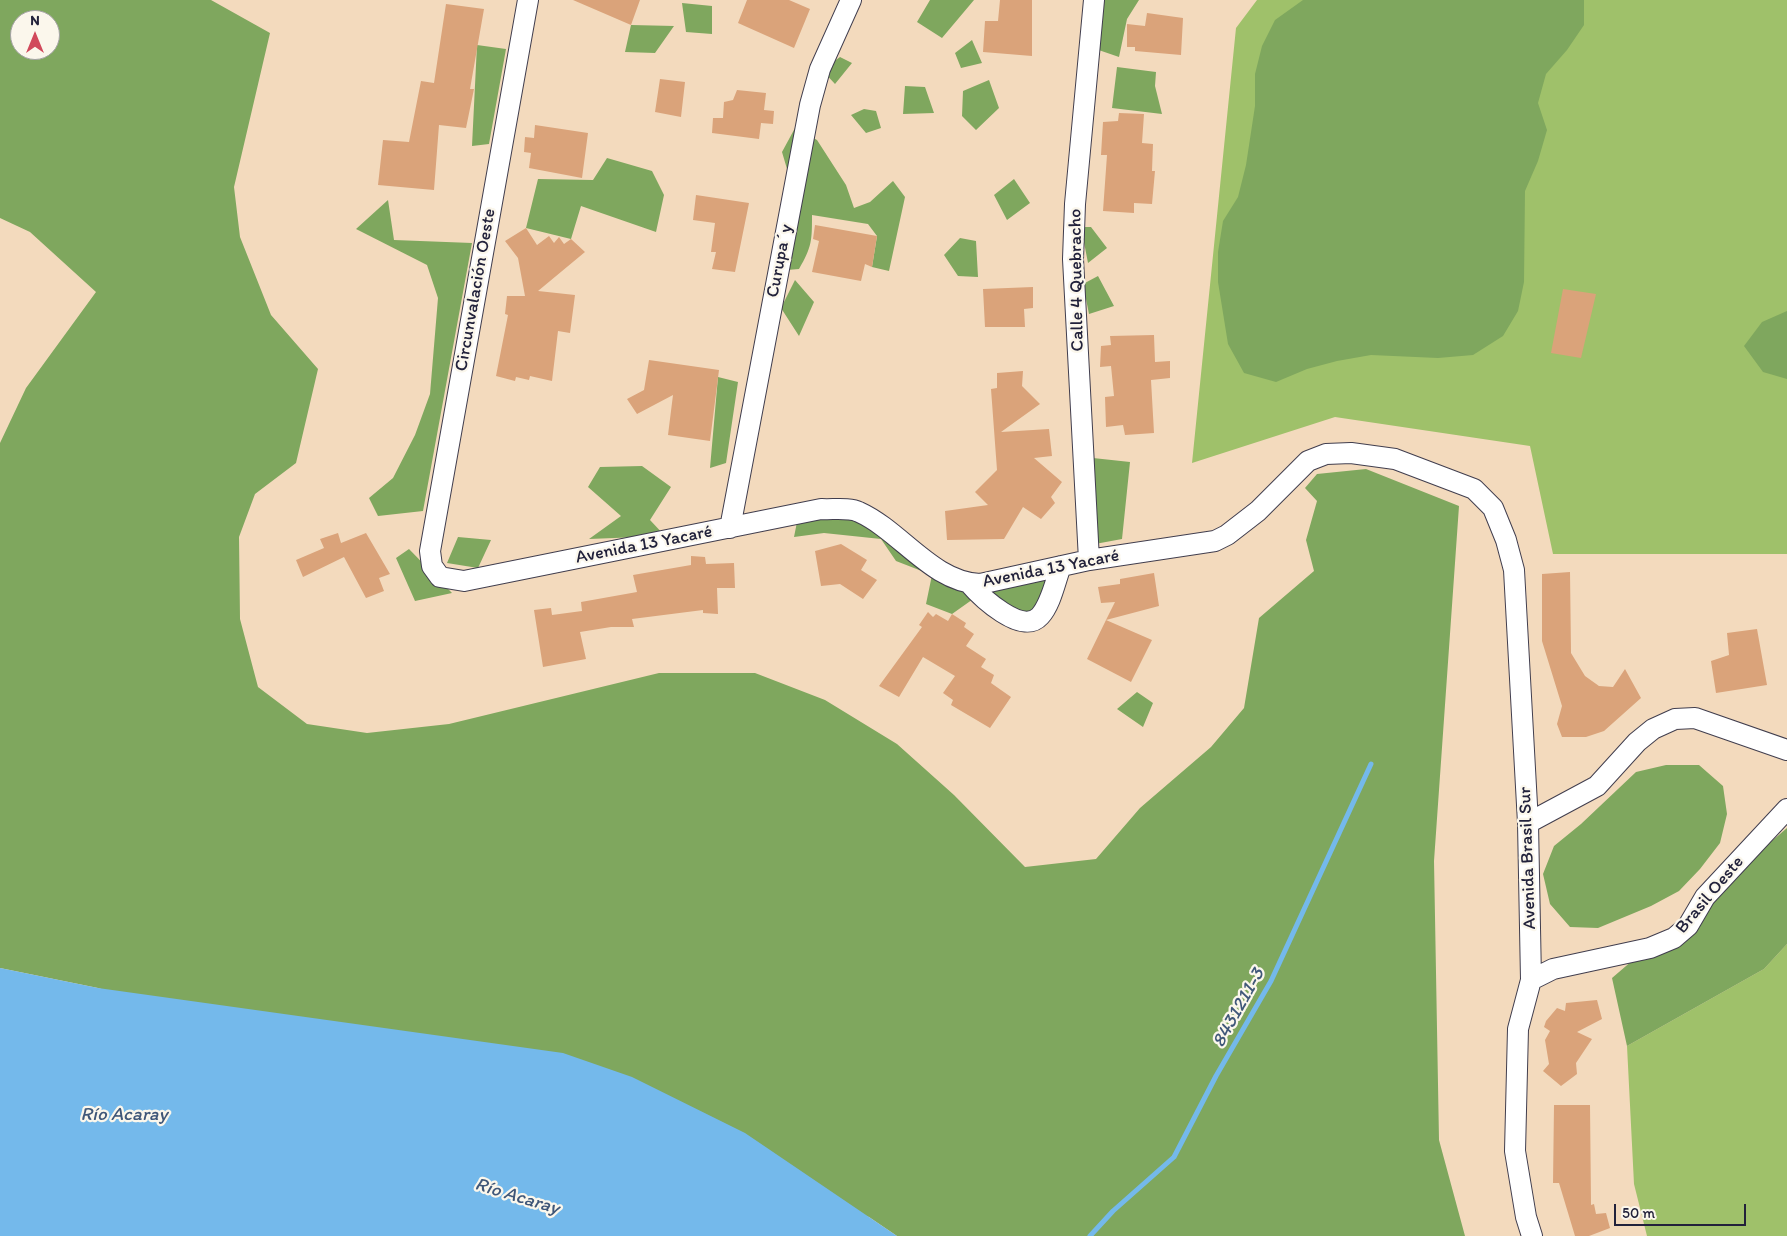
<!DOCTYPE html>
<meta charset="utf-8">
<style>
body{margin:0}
#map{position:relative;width:1787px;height:1236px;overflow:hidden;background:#f3dabd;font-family:Itim,sans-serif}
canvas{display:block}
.north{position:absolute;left:10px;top:10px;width:50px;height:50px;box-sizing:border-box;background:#fbf7ec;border:1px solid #a4a2a5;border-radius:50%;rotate:0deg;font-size:14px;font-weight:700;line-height:20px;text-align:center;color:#22223b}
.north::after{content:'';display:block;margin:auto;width:18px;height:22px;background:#d1495b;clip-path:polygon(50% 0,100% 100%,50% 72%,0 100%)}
.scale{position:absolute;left:1614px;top:1204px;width:132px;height:22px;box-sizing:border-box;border:2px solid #22223b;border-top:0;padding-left:6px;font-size:15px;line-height:18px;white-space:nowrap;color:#22223b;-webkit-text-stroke:4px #fbf7ec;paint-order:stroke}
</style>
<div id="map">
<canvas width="1787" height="1236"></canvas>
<div class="north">N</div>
<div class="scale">50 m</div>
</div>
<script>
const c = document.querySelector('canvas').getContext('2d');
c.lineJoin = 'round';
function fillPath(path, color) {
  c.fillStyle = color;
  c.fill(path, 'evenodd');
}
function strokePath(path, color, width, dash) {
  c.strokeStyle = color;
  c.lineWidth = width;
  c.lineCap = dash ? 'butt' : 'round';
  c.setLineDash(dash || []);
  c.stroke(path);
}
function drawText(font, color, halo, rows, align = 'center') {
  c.font = font + ' Itim,sans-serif';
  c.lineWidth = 4.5;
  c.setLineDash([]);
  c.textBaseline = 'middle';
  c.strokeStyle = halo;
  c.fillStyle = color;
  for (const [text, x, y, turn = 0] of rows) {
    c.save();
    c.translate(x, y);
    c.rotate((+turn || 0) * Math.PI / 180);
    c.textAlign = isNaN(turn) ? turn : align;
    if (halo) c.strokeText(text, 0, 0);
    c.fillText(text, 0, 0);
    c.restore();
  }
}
const green = new Path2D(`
 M 1257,0 L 1787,0 L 1787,554 L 1553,554 L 1530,446 L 1335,417 L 1192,463 L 1236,28 Z
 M 1787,944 L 1787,1236 L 1647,1236 L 1634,1184 L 1627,1046 L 1764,969 Z`);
const forest = new Path2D(`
 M 0,0 L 211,0 L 270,33 L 234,187 L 240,237 L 271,315 L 318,369 L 296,463 L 255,494 L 239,537 L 240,619 L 258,687 L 307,724 L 367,733 L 449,724 L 659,673 L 755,673 L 825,700 L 897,744 L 954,795 L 1025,867 L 1096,859 L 1140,808 L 1211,747 L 1244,708 L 1259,618 L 1314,571 L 1306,540 L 1317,501 L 1305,488 L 1317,474 L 1366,469 L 1459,506 L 1434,861 L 1439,1140 L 1465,1236 L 897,1236 L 869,1217 L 98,988 L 0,968 L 0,443 L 26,388 L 96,292 L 30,232 L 0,218 ZM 20,20 L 50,20 L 50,50 L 20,50 Z
 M 930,0 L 974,0 L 942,38 L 917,22 Z
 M 1098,0 L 1139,0 L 1127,19 L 1119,57 L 1087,46 Z
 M 1303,0 L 1584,0 L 1584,25 L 1567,50 L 1546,74 L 1538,103 L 1547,130 L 1538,161 L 1525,191 L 1524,282 L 1518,311 L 1503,336 L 1473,355 L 1438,358 L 1371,355 L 1337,361 L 1307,369 L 1276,382 L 1244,373 L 1228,344 L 1218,282 L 1218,252 L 1223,221 L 1238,197 L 1246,165 L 1255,106 L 1255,74 L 1262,46 L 1275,20 Z
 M 682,3 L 712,6 L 712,34 L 686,32 Z
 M 631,25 L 674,26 L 655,53 L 625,52 Z
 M 972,40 L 982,63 L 961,68 L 955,53 Z
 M 477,45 L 506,49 L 489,144 L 472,146 Z
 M 840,57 L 852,63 L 835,84 L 822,70 Z
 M 1117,67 L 1156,72 L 1155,86 L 1162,114 L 1112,108 Z
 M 989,80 L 999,108 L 976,130 L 962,116 L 963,91 Z
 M 905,86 L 925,87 L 934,113 L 903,114 Z
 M 864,109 L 876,111 L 881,128 L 866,133 L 851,115 Z
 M 795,128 L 817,140 L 846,185 L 854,208 L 870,202 L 893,181 L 905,197 L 889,271 L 872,267 L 877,236 L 868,224 L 812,215 C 812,240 812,247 799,269 L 787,270 L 800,213 L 782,152 Z
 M 607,158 L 652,171 L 664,195 L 656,232 L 581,206 L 571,239 L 526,228 L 538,179 L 593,180 Z
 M 1014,179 L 1030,203 L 1007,220 L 994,195 Z
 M 388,200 L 394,240 L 472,243 L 423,511 L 378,516 L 369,498 L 393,478 L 415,435 L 430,394 L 438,298 L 427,265 L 356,229 Z
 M 1081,227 L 1091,227 L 1107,248 L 1088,263 Z
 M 960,238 L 976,241 L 978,277 L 958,276 L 944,255 Z
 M 1098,276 L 1114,306 L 1089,314 L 1083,284 Z
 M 795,280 L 814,302 L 799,336 L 781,308 Z
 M 1787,311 L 1787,379 L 1763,372 L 1744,346 L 1762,322 Z
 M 718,377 L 738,382 L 726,463 L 710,468 Z
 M 1093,458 L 1130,462 L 1122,539 L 1095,544 Z
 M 642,466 L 671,487 L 650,520 L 665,536 L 589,539 L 621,516 L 588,487 L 600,467 Z
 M 838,517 L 858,520 L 957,586 L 1046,579 L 1062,591 L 1017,620 L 976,597 L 952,614 L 926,604 L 932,575 L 896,561 L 881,539 L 824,533 L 794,537 L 797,522 Z
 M 458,537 L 491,540 L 478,568 L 447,563 Z
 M 409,549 L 452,593 L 415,601 L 396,558 Z
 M 1137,692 L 1153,703 L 1143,727 L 1117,709 Z
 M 1666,765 L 1699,765 L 1723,786 L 1727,814 L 1720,843 L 1700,869 L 1679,891 L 1651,906 L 1598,928 L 1570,927 L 1550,904 L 1543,874 L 1554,846 L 1581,824 L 1636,772 Z
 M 1787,828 L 1787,944 L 1764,969 L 1627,1046 L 1612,978 Z`);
const water = new Path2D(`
 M 0,968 L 98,988 L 563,1053 L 632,1077 L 745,1133 L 897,1236 L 0,1236 Z`);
const stream = new Path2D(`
 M 1090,1236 L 1113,1211 L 1174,1157 L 1216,1076 L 1271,981 L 1371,764`);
const building = new Path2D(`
 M 573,0 L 640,0 L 631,25 Z
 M 747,0 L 789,0 L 810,9 L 794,48 L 738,23 Z
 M 1000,0 L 1032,0 L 1032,56 L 983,52 L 985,21 L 998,21 Z
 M 446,4 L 484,9 L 470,89 L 474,89 L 466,128 L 439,125 L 434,190 L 378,185 L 383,140 L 409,142 L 421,81 L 434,83 Z
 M 1147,13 L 1183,18 L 1181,55 L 1135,51 L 1135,47 L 1127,47 L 1127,24 L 1145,26 Z
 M 660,79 L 685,82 L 681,117 L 655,112 Z
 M 737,90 L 766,93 L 764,110 L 774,111 L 773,124 L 761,123 L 759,139 L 712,133 L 713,118 L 723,118 L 724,102 L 733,100 Z
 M 1119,113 L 1144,114 L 1142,143 L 1153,144 L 1152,171 L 1155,171 L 1152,204 L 1134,203 L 1134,213 L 1103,211 L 1107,155 L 1101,155 L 1103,122 L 1118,121 Z
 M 535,125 L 588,133 L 582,178 L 529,168 L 531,153 L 524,152 L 525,137 L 534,138 Z
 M 696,195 L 749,203 L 735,272 L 712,269 L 716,252 L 711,252 L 715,223 L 693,220 Z
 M 815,225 L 877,236 L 872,267 L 865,264 L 861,281 L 812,272 L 819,241 L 813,239 Z
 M 526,228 L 537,245 L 549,236 L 554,243 L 559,237 L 564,244 L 571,239 L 585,252 L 538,291 L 575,295 L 570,333 L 558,331 L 552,381 L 530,376 L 529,380 L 516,377 L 515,381 L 496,376 L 508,315 L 505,314 L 507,296 L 525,296 L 518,258 L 505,241 Z
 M 1033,287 L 1033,308 L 1024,309 L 1025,327 L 985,327 L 983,289 Z
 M 1563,289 L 1596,294 L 1581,358 L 1551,353 Z
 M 1154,335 L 1155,362 L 1170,361 L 1170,378 L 1151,380 L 1154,433 L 1125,435 L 1123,425 L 1106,427 L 1105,397 L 1114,396 L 1111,366 L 1100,367 L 1101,346 L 1111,345 L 1110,336 Z
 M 649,360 L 719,370 L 710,441 L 668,435 L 673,395 L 637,414 L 627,399 L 644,390 Z
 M 1023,371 L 1022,386 L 1040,404 L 1001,432 L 1049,429 L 1052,456 L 1034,458 L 1062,482 L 1051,497 L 1055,503 L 1041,519 L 1023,507 L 1004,539 L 947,540 L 945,511 L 988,505 L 975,492 L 997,470 L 991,389 L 997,388 L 997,373 Z
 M 338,533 L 341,543 L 366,533 L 390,574 L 379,578 L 384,591 L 366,598 L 344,557 L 303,577 L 296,560 L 324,548 L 320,539 Z
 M 841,544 L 867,560 L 861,570 L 877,580 L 863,599 L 840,584 L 821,586 L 815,551 Z
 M 691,556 L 705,557 L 706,564 L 734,563 L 735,588 L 717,588 L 718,614 L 703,613 L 703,610 L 632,619 L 634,627 L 611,627 L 580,632 L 586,659 L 543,667 L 534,610 L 551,608 L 552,615 L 582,611 L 581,602 L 637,592 L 633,575 L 691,565 Z
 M 1570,572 L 1571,653 L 1585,676 L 1599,686 L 1613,687 L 1625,669 L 1641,698 L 1604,731 L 1586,737 L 1562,737 L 1557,724 L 1562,706 L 1542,641 L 1542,574 Z
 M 1154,573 L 1159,606 L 1106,620 L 1115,602 L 1101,603 L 1098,587 L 1120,584 L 1120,579 Z
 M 928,612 L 933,617 L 936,614 L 948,621 L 952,614 L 966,623 L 964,627 L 974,634 L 966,646 L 986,659 L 981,667 L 994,675 L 991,683 L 1011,697 L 990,728 L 951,705 L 953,700 L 943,693 L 955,676 L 923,657 L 899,697 L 879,686 L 922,627 L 919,625 Z
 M 1106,620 L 1152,640 L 1131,682 L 1087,659 Z
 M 1757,629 L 1767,685 L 1716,693 L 1711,661 L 1729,655 L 1727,633 Z
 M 1597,1000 L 1602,1019 L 1577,1032 L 1592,1039 L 1576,1063 L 1577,1074 L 1561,1086 L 1543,1071 L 1549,1064 L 1545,1040 L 1550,1031 L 1544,1027 L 1546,1021 L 1557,1008 L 1565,1011 L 1566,1003 Z
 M 1554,1105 L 1590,1105 L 1591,1205 L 1594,1204 L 1596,1214 L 1606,1213 L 1610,1228 L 1589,1236 L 1575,1236 L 1559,1183 L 1553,1183 Z`);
const street = new Path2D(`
 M 528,0 L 430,551 L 432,566 L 440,577 L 464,581 L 821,509 C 831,510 849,507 859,512 C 901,531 932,582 980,584 L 1089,560 L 1215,541 L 1227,535 L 1258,511 L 1308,461 L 1326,454 L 1351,453 L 1395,459 L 1474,489 L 1493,508 L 1506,540 L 1514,570 L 1528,823 L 1531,980 L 1518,1029 L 1515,1151 L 1526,1217 L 1532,1236
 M 730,528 L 810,105 L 820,69 L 851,0
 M 1089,560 L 1073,259 L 1075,204 L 1094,0
 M 969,583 C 981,597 1022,636 1040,616 C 1051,604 1055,582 1061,566
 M 1528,823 L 1597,786 L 1637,742 L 1653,729 L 1675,719 L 1695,718 L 1787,750
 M 1531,980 L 1553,969 L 1650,948 L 1674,938 L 1688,926 L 1705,897 L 1787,809`);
const streetNames = [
 ["Curupa´y",780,261,-79],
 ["Calle 4 Quebracho",1077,280,-91],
 ["Circunvalación Oeste",476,290,-80],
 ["Avenida 13 Yacaré",644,545,-11],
 ["Avenida 13 Yacaré",1051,569,-11],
 ["Avenida Brasil Sur",1528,858,-92],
 ["Brasil Oeste",1710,895,-50]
];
const waterNames = [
 ["8431211-3",1239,1008,-61],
 ["Río Acaray",124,1115],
 ["Río Acaray",517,1197,17]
];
fillPath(green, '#9fc16a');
fillPath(forest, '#7fa75e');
fillPath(water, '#74b9eb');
strokePath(stream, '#74b9eb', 5);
fillPath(building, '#daa37a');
strokePath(street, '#413e4e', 22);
strokePath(street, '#fff', 20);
drawText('18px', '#22223b', '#fbf7ec', streetNames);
drawText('italic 19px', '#3f5779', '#fbf7ec', waterNames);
</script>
